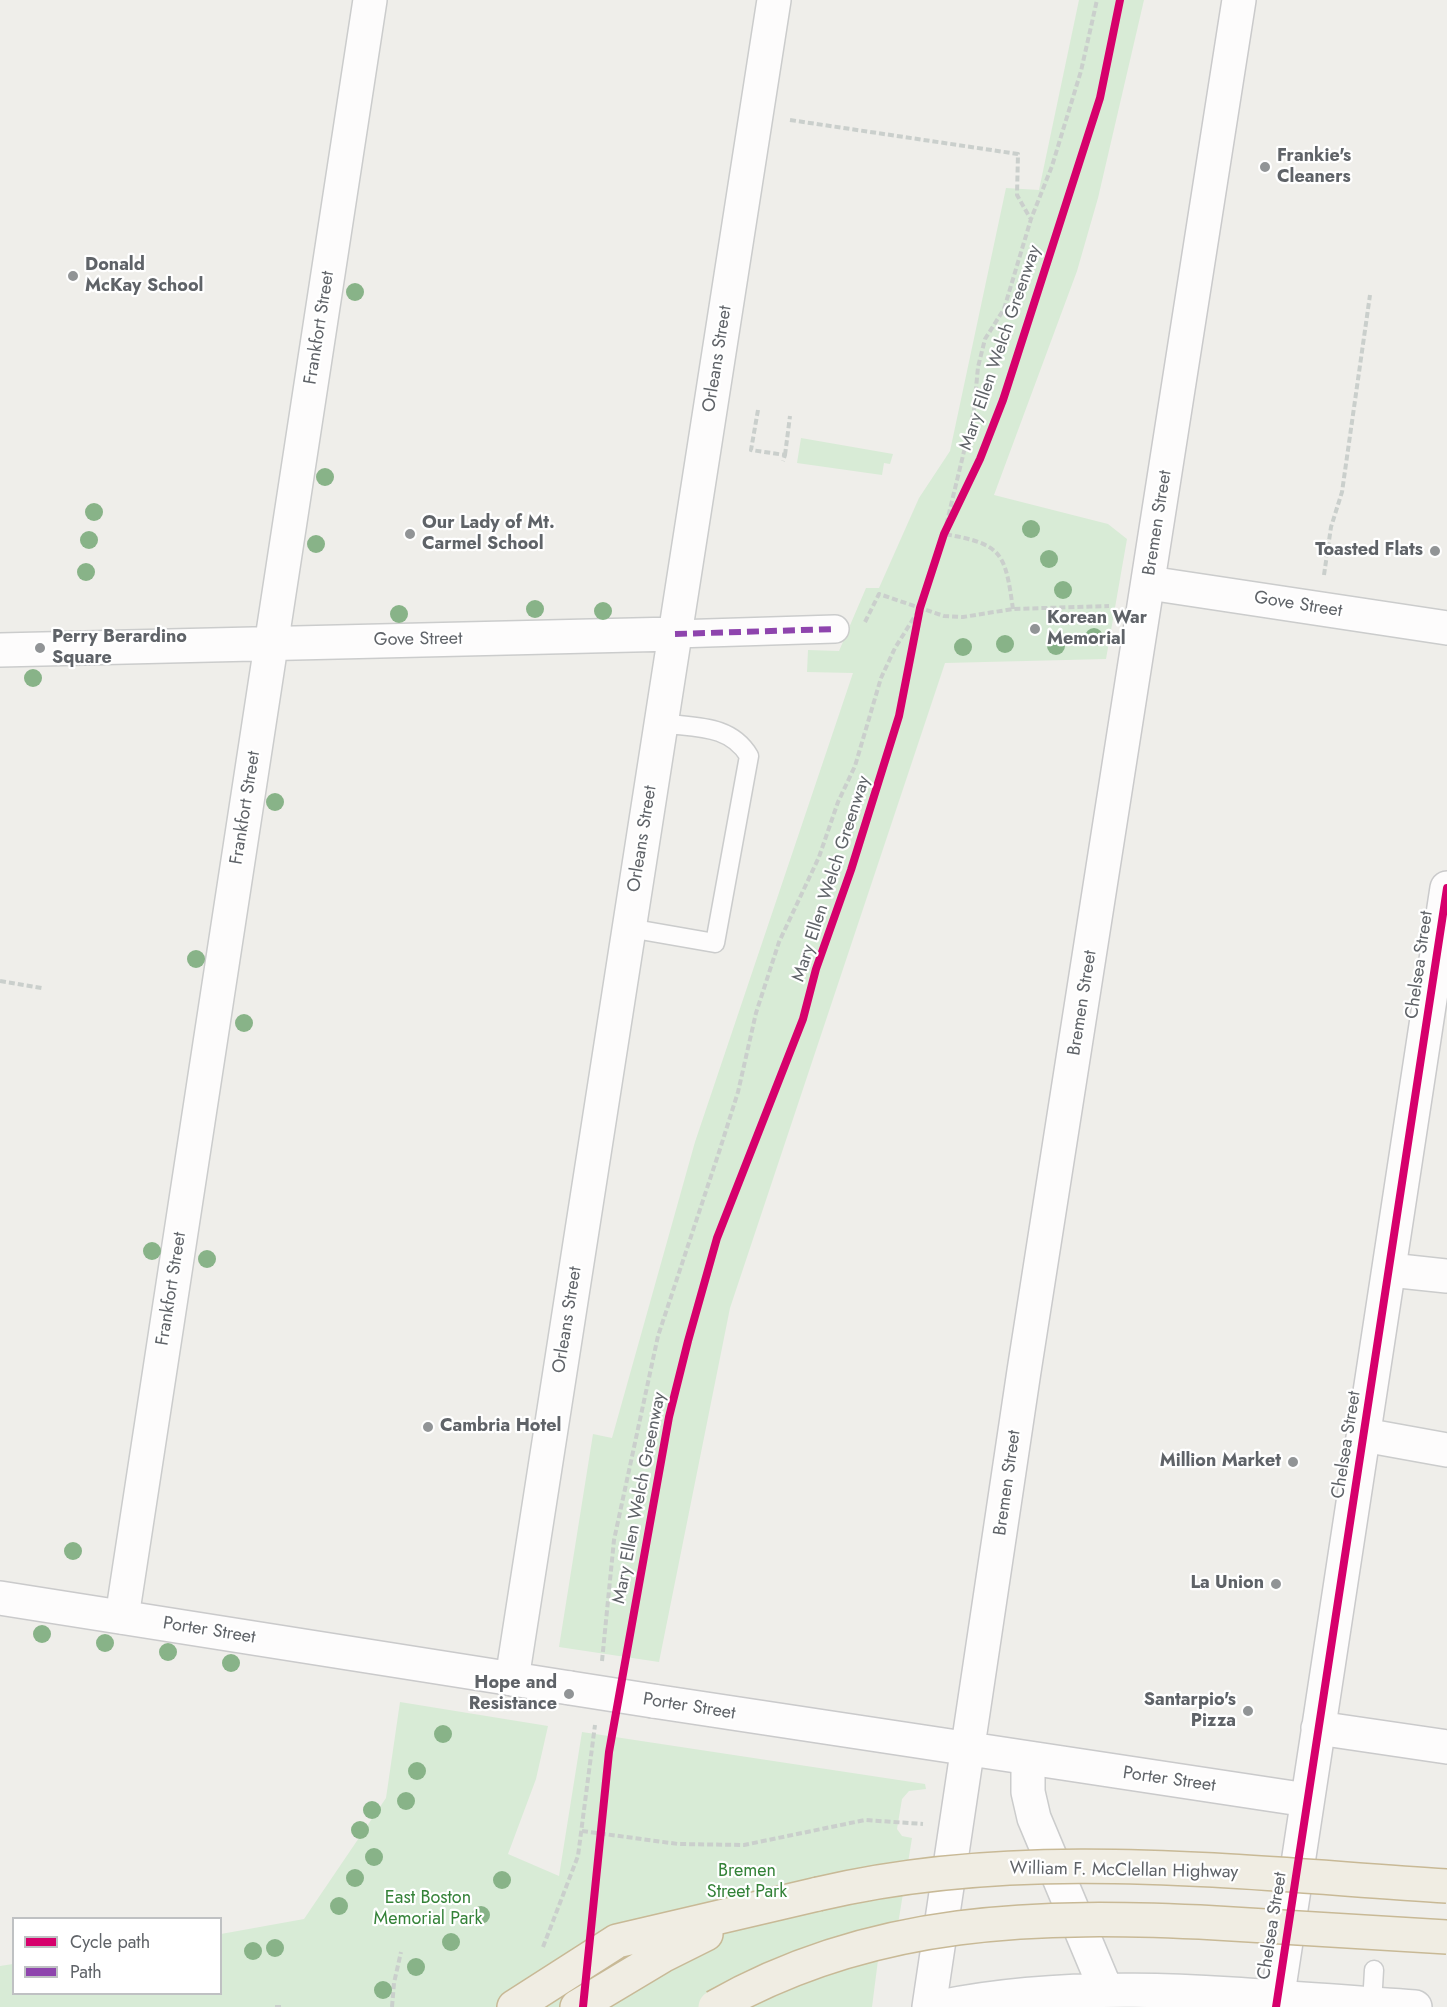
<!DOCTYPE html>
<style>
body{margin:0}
#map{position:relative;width:1447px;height:2007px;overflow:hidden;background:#efeeea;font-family:Jost,sans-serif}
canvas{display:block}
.legend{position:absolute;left:12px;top:1917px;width:210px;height:78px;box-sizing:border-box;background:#fff;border:2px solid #bfc1c3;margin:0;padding:8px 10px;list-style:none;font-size:18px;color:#5f6368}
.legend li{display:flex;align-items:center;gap:12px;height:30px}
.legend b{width:30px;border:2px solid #bfc1c3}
</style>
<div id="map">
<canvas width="1447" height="2007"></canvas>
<ul class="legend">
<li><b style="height:8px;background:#d6006c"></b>Cycle path</li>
<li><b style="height:8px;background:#8e44ad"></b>Path</li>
</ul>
</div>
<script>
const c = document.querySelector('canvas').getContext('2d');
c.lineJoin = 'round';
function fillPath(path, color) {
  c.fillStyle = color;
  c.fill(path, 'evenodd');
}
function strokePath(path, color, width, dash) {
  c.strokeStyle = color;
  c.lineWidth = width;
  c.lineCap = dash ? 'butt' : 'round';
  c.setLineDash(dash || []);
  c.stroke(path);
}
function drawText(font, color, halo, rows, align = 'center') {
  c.font = font + ' Jost,sans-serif';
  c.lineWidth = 4.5;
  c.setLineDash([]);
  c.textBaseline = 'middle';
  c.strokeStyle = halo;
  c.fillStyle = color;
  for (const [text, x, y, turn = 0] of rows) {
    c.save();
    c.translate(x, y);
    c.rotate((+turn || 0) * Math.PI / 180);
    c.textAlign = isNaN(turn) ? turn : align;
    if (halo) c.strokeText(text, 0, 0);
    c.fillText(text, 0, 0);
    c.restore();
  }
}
const green = new Path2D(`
 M 1079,0 L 1144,0 L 1098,198 L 1077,271 L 994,495 L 1108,524 L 1127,539 L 1106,659 L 945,663 L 730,1308 L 659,1662 L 559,1647 L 593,1434 L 612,1438 L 695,1142 L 853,673 L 807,672 L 808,650 L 839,651 L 866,588 L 879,588 L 919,498 L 950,451 L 1006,188 L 1039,190 Z
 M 801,438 L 893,454 L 890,464 L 884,463 L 882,475 L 797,463 Z
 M 400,1702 L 548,1726 L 536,1779 L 508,1854 L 559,1876 L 582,1732 L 925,1784 L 926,1789 L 909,1791 L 902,1799 L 897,1829 L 902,1836 L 912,1838 L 893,1955 L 878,1960 L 872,2007 L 0,2007 L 0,1966 L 13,1964 L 14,1994 L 220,1994 L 221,1934 L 304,1919 L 386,1798 Z`);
const path = new Path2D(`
 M 790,120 L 1018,154 L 1017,195 L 1030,218
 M 758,410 L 751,450 L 785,455 L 783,461
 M 785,455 L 790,416
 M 1324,575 L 1331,527 L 1342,492 L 1370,295
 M 1013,609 C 1005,553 1003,544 944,534 L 974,410 L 978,367 L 985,339 L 1004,309 L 1031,219 L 1052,166 L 1081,71 L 1097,0
 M 865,622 L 879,594 L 944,616 L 963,617 L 1013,609 L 1109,606
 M 0,981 L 42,988
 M 602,1661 L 614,1540 L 658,1336 L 720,1149 L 738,1092 L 756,1013 L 779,942 L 819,857 L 838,802 L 855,766 L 881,678 L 895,648 L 920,608
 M 582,1831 L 678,1844 L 744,1845 L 865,1820 L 923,1824
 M 543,1947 L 578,1856 L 595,1725
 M 275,2007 L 283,2007
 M 392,2007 L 394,1983 L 401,1952`);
const service = new Path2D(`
 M 629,928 L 715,943 L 749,756 C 730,724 695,728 661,723
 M 1372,2004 L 1374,1970`);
const pedestrian = new Path2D(`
 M 675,634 L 835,629`);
const minor = new Path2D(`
 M 1149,583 L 1447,628
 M 0,650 L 675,634
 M 1390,1270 L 1447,1276
 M 1364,1435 L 1447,1450
 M 122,1617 L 370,0
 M 512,1679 L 774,0`);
const tertiary = new Path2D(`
 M 1028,1760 L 1028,1792 L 1034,1818 L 1106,1990
 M 940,2007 C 1096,1975 1257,1997 1415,2007`);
const secondary = new Path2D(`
 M 0,1598 L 570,1688
 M 653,1701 L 1307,1800
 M 1318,1728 L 1447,1747
 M 929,2007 L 1024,1371 L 1239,0
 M 1276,2007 L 1447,888`);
const motorway = new Path2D(`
 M 514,2007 L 617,1941 L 818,1894
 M 577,2007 L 662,1956 L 706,1934`);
const secondaryBridge = new Path2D(`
 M 570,1688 L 653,1701`);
const motorwayBridge = new Path2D(`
 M 818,1894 C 1024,1845 1238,1873 1447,1886
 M 715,2007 C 873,1917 1040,1914 1216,1923 C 1293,1927 1370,1932 1447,1937`);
const quiet = new Path2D(`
 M 675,634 L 835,629`);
const cycleway = new Path2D(`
 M 583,2007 L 609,1752 L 669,1417 L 688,1341 L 717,1238 L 803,1019 L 816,969 L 851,870 L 899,716 L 920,608 L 944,534 L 980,459 L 1003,400 L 1100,98 L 1120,0
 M 1276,2007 L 1447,888`);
const trees = [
 [355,292],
 [325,477],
 [94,512],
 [1031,529],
 [89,540],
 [316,544],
 [1049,559],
 [86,572],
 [1063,590],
 [535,609],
 [603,611],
 [399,614],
 [1094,637],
 [1005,644],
 [1056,646],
 [963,647],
 [33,678],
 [275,802],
 [196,959],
 [244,1023],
 [152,1251],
 [207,1259],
 [73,1551],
 [42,1634],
 [105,1643],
 [168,1652],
 [231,1663],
 [443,1734],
 [417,1771],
 [406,1801],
 [372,1810],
 [360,1830],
 [374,1857],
 [355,1878],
 [502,1880],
 [339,1906],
 [481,1915],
 [451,1942],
 [275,1948],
 [253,1951],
 [416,1967],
 [383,1990]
];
const markers = [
 [1265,167,6,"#919496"],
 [73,276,6,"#919496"],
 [410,534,6,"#919496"],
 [1435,551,6,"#919496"],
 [1035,629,6,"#919496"],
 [40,648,6,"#919496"],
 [428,1427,6,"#919496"],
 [1293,1462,6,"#919496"],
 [1276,1584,6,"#919496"],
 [569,1694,6,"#919496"],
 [1248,1711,6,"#919496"]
];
const poiNames = [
 ["Frankie's",1277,157],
 ["Cleaners",1277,178],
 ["Donald",85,266],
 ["McKay School",85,287],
 ["Our Lady of Mt.",422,524],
 ["Carmel School",422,545],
 ["Toasted Flats",1423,551,"right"],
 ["Korean War",1047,619],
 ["Memorial",1047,640],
 ["Perry Berardino",52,638],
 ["Square",52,659],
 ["Cambria Hotel",440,1427],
 ["Million Market",1281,1462,"right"],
 ["La Union",1264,1584,"right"],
 ["Hope and",557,1684,"right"],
 ["Resistance",557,1705,"right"],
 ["Santarpio's",1236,1701,"right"],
 ["Pizza",1236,1722,"right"]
];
const streetNames = [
 ["Frankfort Street",320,328,-81],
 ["Mary Ellen Welch Greenway",1001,348,-71],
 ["Orleans Street",718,359,-81],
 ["Bremen Street",1158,523,-81],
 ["Gove Street",1298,605,9],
 ["Gove Street",418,640,-1],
 ["Frankfort Street",246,808,-81],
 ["Orleans Street",643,839,-81],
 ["Mary Ellen Welch Greenway",832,879,-72],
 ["Chelsea Street",1420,965,-82],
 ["Bremen Street",1083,1003,-81],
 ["Frankfort Street",172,1289,-81],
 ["Orleans Street",568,1320,-81],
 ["Chelsea Street",1347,1445,-81],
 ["Bremen Street",1008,1483,-82],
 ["Mary Ellen Welch Greenway",640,1498,-79],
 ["Porter Street",209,1631,9],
 ["Porter Street",689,1707,9],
 ["Porter Street",1169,1780,8],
 ["William F. McClellan Highway",1124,1871,1],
 ["Chelsea Street",1273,1926,-81]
];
const parkNames = [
 ["Bremen",747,1872],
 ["Street Park",747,1893],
 ["East Boston",428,1899],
 ["Memorial Park",428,1920]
];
fillPath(green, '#d8ebd6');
strokePath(service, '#cbcccc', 21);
strokePath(pedestrian, '#cbcccc', 30);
strokePath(minor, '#cbcccc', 36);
strokePath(tertiary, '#cbcccc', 36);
strokePath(secondary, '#cacacb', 36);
strokePath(motorway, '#c8b996', 36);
strokePath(path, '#cacfcc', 4, [6, 3]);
strokePath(service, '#fdfcfc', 18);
strokePath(pedestrian, '#fdfcfc', 27);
strokePath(minor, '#fdfcfc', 33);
strokePath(tertiary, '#fdfcfc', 33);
strokePath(secondary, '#fdfcfc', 33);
strokePath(motorway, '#f0ede3', 33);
strokePath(secondaryBridge, '#cacacb', 36, []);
strokePath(motorwayBridge, '#c8b996', 36, []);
strokePath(secondaryBridge, '#fdfcfc', 33);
strokePath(motorwayBridge, '#f0ede3', 33);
strokePath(quiet, '#8e44ad', 6, [12, 6]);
strokePath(cycleway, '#d6006c', 8);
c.fillStyle = '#88b388';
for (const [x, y] of trees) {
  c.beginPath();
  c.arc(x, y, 9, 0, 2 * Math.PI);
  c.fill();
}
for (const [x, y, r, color] of markers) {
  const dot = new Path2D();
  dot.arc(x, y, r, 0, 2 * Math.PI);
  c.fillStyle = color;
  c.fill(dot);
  strokePath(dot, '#fff', 2);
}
drawText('bold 18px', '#5f6368', '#fff', poiNames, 'left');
drawText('18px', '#5f6368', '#fff', streetNames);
drawText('18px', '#348238', '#fff', parkNames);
</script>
